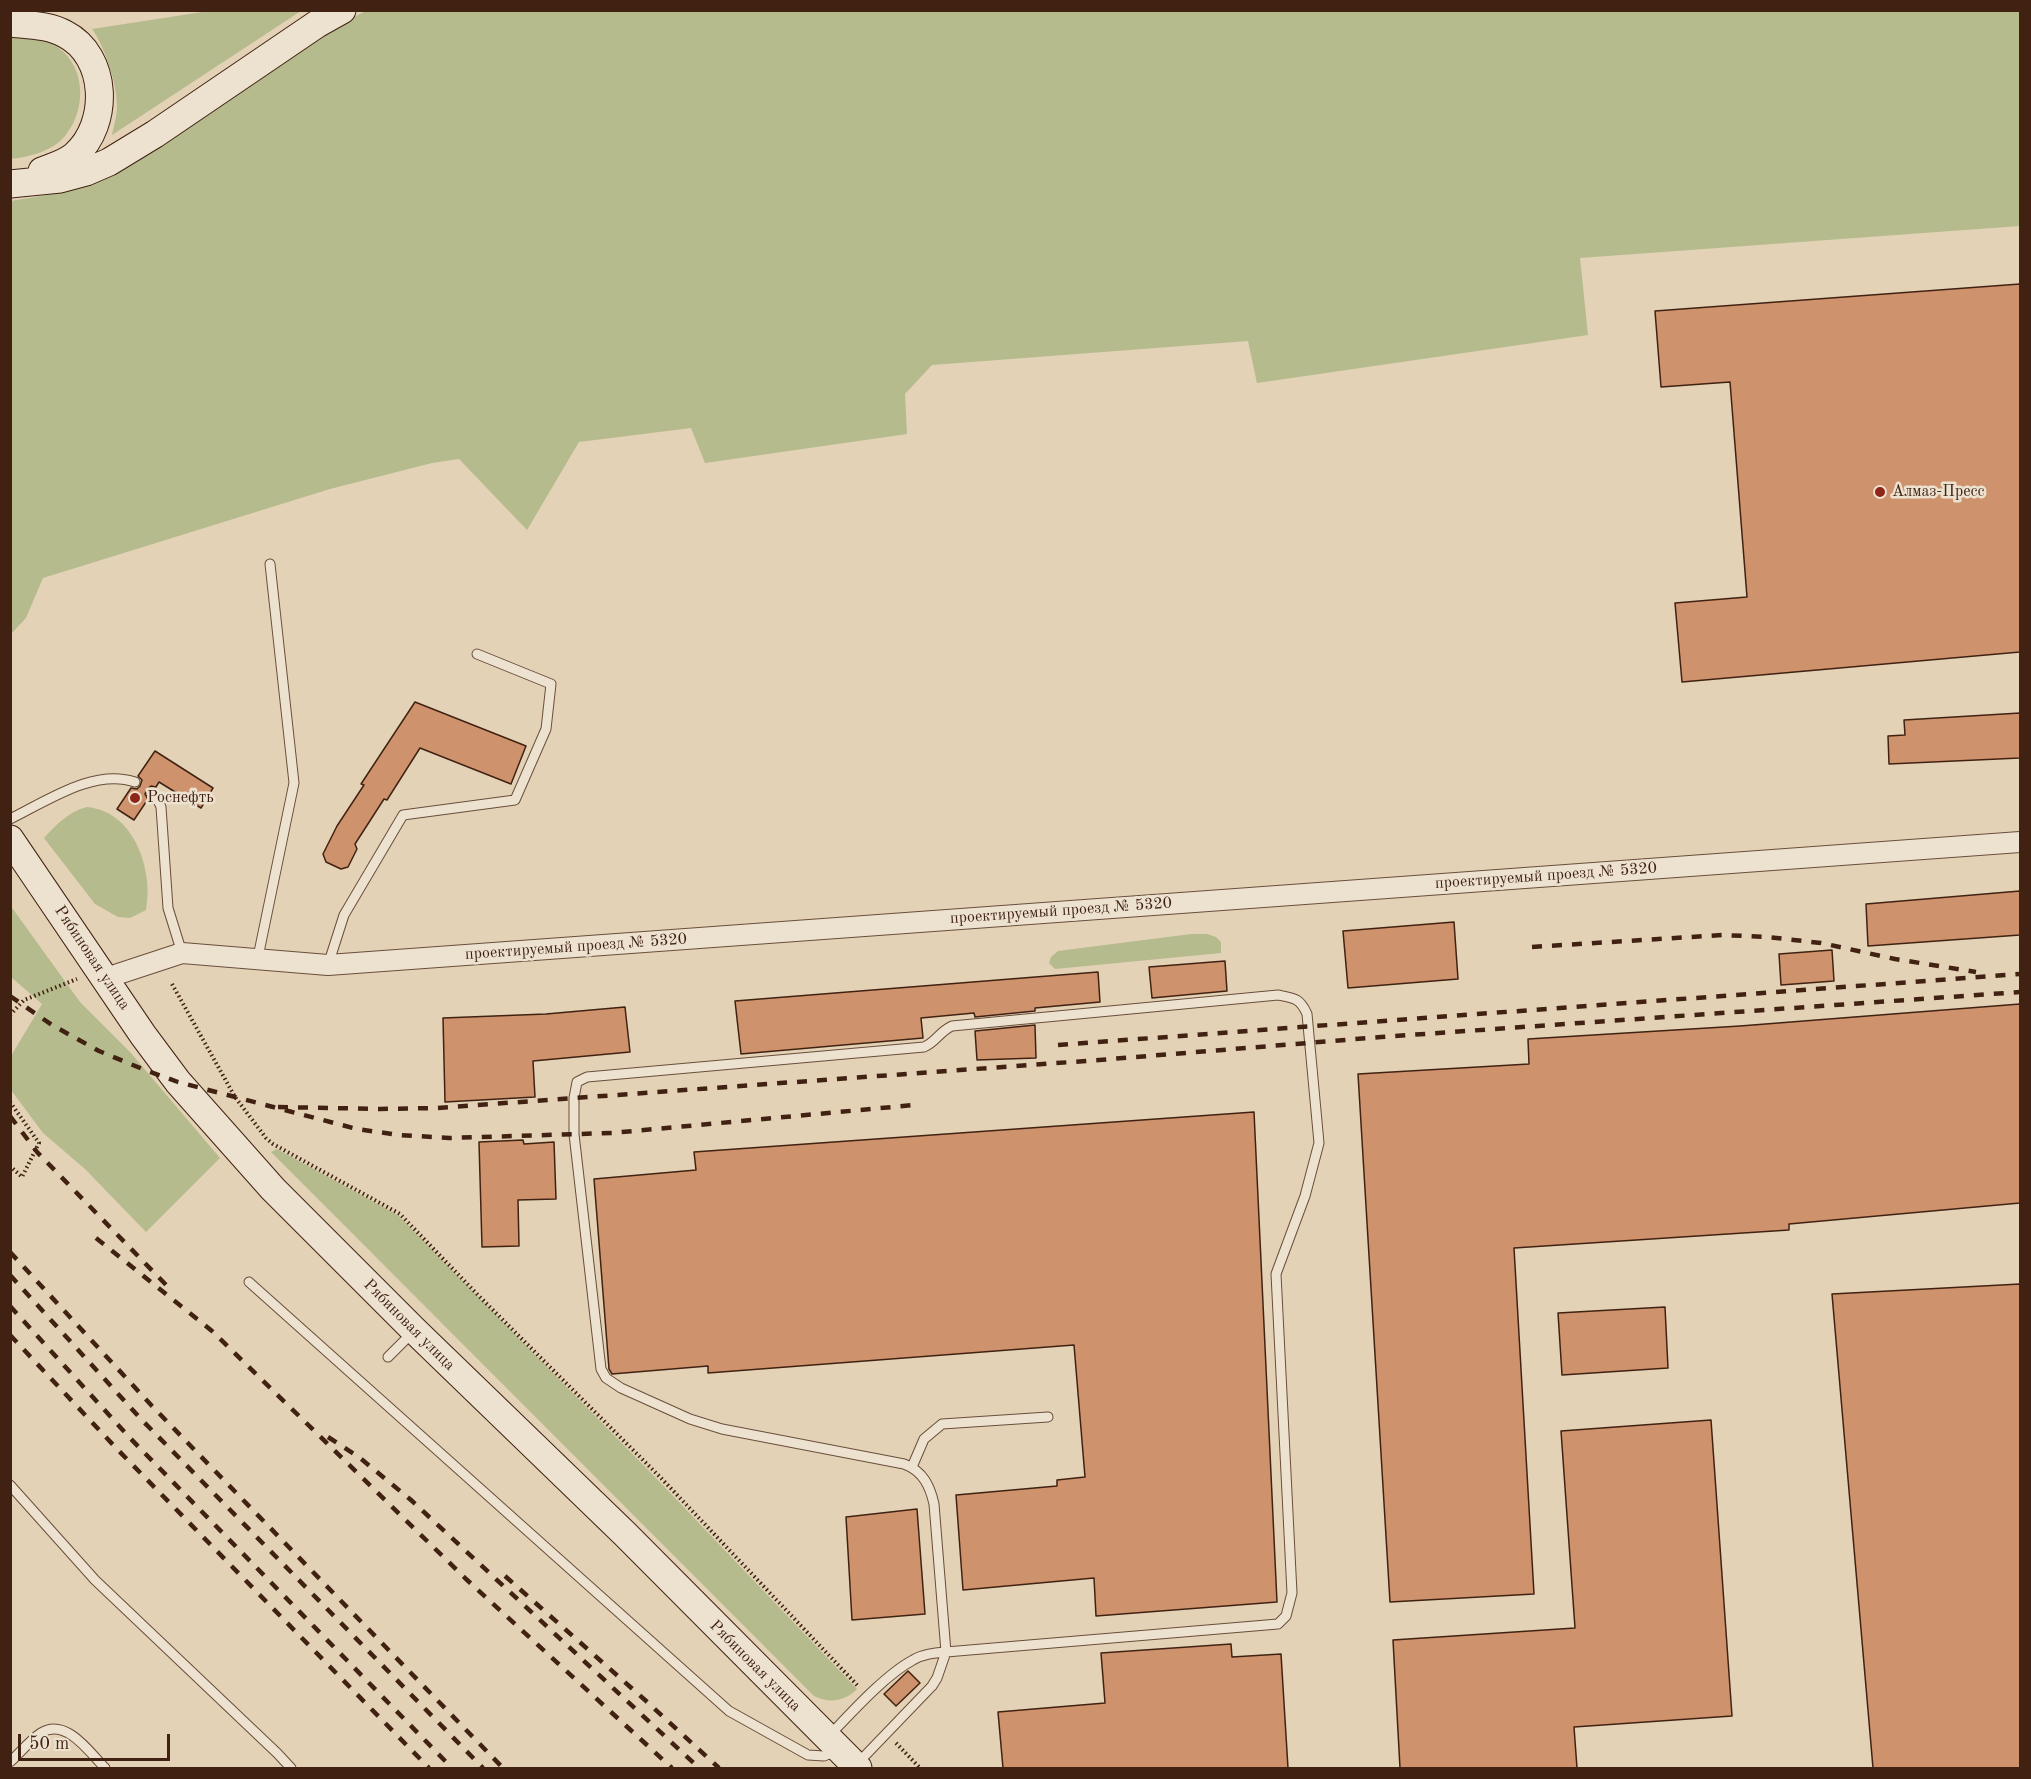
<!DOCTYPE html>
<meta charset="utf-8">
<style>
body{margin:0}
#map{position:relative;width:2031px;height:1779px;overflow:hidden;background:#e3d2b6;font-family:"Old Standard TT",serif}
canvas{display:block}
.frame{position:absolute;inset:0;border:12px solid #412212;pointer-events:none}
.scale{position:absolute;left:18px;top:1734px;width:152px;height:27px;box-sizing:border-box;border:3px solid #412212;border-top:0;padding-left:8px;font-size:18px;line-height:21px;white-space:nowrap;color:#412212;-webkit-text-stroke:4px #ede2d0;paint-order:stroke}
</style>
<div id="map">
<canvas width="2031" height="1779"></canvas>
<div class="frame"></div>
<div class="scale">50 m</div>
</div>
<script>
const c = document.querySelector('canvas').getContext('2d');
c.lineJoin = 'round';
function fillPath(path, color) {
  c.fillStyle = color;
  c.fill(path, 'evenodd');
}
function strokePath(path, color, width, dash) {
  c.strokeStyle = color;
  c.lineWidth = width;
  c.lineCap = dash ? 'butt' : 'round';
  c.setLineDash(dash || []);
  c.stroke(path);
}
function drawText(font, color, halo, rows, align = 'center') {
  c.font = font + ' "Old Standard TT",serif';
  c.lineWidth = 5;
  c.setLineDash([]);
  c.textBaseline = 'middle';
  c.strokeStyle = halo;
  c.fillStyle = color;
  for (const [text, x, y, turn = 0] of rows) {
    c.save();
    c.translate(x, y);
    c.rotate((+turn || 0) * Math.PI / 180);
    c.textAlign = isNaN(turn) ? turn : align;
    if (halo) c.strokeText(text, 0, 0);
    c.fillText(text, 0, 0);
    c.restore();
  }
}
const green = new Path2D(`
 M 209,11 L 301,11 L 112,135 C 114,125 117,116 117,106 C 117,84 105,47 92,29 Z
 M 366,11 L 2020,11 L 2020,226 L 1580,258 L 1588,335 L 1257,383 L 1248,341 L 932,365 L 905,394 L 907,434 L 705,463 L 691,428 L 579,442 L 527,530 L 459,459 L 432,463 L 330,489 L 43,578 L 26,618 L 11,634 L 11,201 C 37,196 66,194 91,183 C 191,139 267,56 366,11 Z
 M 11,36 C 19,36 30,35 39,37 C 43,37 47,41 51,43 C 85,60 89,107 65,136 C 53,151 29,157 11,159 Z
 M 87,807 C 134,811 154,870 146,910 L 130,918 L 118,917 L 95,904 L 44,838 C 56,825 69,811 87,807 Z
 M 10,905 L 80,1002 L 130,1052 L 220,1158 L 146,1232 L 85,1169 L 43,1133 L 11,1090 L 11,1056 L 42,1004 L 11,977 Z
 M 1191,934 L 1207,934 L 1216,937 L 1221,942 L 1221,953 L 1055,969 L 1049,963 L 1051,957 L 1058,951 Z
 M 277,1149 L 398,1215 L 656,1478 L 857,1689 C 845,1701 830,1704 814,1696 L 271,1152 Z`);
const building = new Path2D(`
 M 2020,284 L 2020,652 L 1682,682 L 1675,603 L 1747,597 L 1730,382 L 1661,387 L 1655,311 Z
 M 415,702 L 526,746 L 511,784 L 420,748 L 387,800 L 384,799 L 355,844 L 357,849 L 348,867 L 341,869 L 326,862 L 323,854 L 337,826 L 364,785 L 361,784 Z
 M 2020,713 L 2020,758 L 1889,764 L 1888,736 L 1905,735 L 1904,720 Z
 M 155,751 L 213,788 L 201,808 L 159,782 L 156,787 L 151,786 L 147,789 L 145,794 L 148,799 L 134,820 L 117,809 L 131,788 L 137,789 L 140,786 L 142,780 L 138,776 Z
 M 2020,891 L 2020,935 L 1868,946 L 1866,904 Z
 M 1454,922 L 1458,979 L 1348,988 L 1343,931 Z
 M 1832,950 L 1834,981 L 1781,985 L 1779,954 Z
 M 1225,961 L 1227,991 L 1152,998 L 1149,967 Z
 M 1098,972 L 1100,1002 L 1035,1008 L 1035,1011 L 975,1017 L 974,1013 L 921,1018 L 923,1038 L 741,1054 L 735,1001 Z
 M 2020,1004 L 2020,1203 L 1789,1224 L 1789,1230 L 1514,1248 L 1534,1594 L 1390,1602 L 1358,1074 L 1529,1064 L 1528,1039 L 1740,1026 Z
 M 625,1007 L 630,1052 L 533,1061 L 535,1097 L 445,1102 L 443,1018 L 546,1014 Z
 M 1035,1025 L 1036,1058 L 977,1060 L 975,1031 Z
 M 1254,1112 L 1277,1602 L 1096,1616 L 1094,1578 L 963,1590 L 956,1495 L 1057,1486 L 1057,1480 L 1085,1477 L 1074,1345 L 708,1373 L 708,1366 L 612,1374 L 609,1369 L 594,1179 L 696,1170 L 694,1152 Z
 M 523,1140 L 524,1144 L 554,1142 L 556,1199 L 518,1200 L 519,1246 L 482,1247 L 479,1142 Z
 M 2020,1284 L 2020,1768 L 1873,1768 L 1832,1294 Z
 M 1665,1307 L 1668,1368 L 1562,1375 L 1558,1313 Z
 M 1711,1420 L 1732,1716 L 1574,1727 L 1577,1768 L 1400,1768 L 1393,1640 L 1575,1628 L 1561,1431 Z
 M 917,1509 L 925,1614 L 852,1620 L 846,1517 Z
 M 1231,1644 L 1232,1657 L 1281,1654 L 1288,1768 L 1003,1768 L 998,1712 L 1105,1703 L 1101,1653 Z
 M 908,1671 L 920,1683 L 896,1706 L 884,1694 Z`);
const path = new Path2D(`
 M 172,984 L 235,1097 L 266,1138 L 273,1144 L 400,1214 L 478,1295 L 662,1479 L 858,1686
 M 10,1015 L 24,1000 L 77,979
 M 10,1102 L 39,1143 L 22,1177 L 10,1166
 M 896,1743 L 920,1768`);
const lane = new Path2D(`
 M 152,793 L 157,798 L 161,807 L 168,908 L 182,953
 M 10,819 C 47,801 94,768 135,782
 M 258,957 L 294,783 L 270,564
 M 328,965 L 344,915 L 403,815 L 515,800 L 546,729 L 551,684 L 477,654
 M 249,1282 L 729,1711 L 808,1755 L 824,1756 L 836,1751
 M 388,1357 L 413,1332
 M 912,1467 L 924,1439 L 942,1424 L 1048,1417
 M 10,1485 L 95,1580 L 277,1753 L 291,1768
 M 829,1736 C 851,1713 885,1675 913,1660 C 923,1654 935,1653 946,1652 L 1278,1624 L 1286,1616 L 1292,1593 L 1276,1274 L 1305,1196 L 1319,1143 L 1307,1014 C 1300,998 1294,998 1278,995 L 952,1026 C 939,1032 936,1042 924,1047 L 587,1077 L 577,1082 L 574,1098 L 574,1134 L 601,1369 L 606,1378 L 621,1388 L 690,1419 L 722,1429 L 904,1464 C 923,1471 930,1486 934,1504 L 946,1652 L 937,1678 L 932,1686 L 857,1764
 M 10,1762 C 20,1753 30,1740 41,1733 C 66,1717 90,1753 105,1768`);
const street = new Path2D(`
 M 106,978 L 182,953 L 328,965 L 2020,842`);
const secondary = new Path2D(`
 M 10,23 C 28,25 49,25 65,34 C 108,56 110,124 75,155 C 66,163 54,166 42,171
 M 10,184 L 60,179 L 86,172 L 109,162 L 155,134 L 317,24 L 342,10
 M 10,839 L 143,1035 L 178,1082 L 273,1189 L 414,1330 L 625,1534 L 858,1768`);
const rail = new Path2D(`
 M 1532,947 L 1722,935 L 1767,937 L 1821,943 L 1895,959 L 1976,972
 M 10,996 L 52,1025 L 99,1051 L 145,1070 L 178,1082 L 357,1129 L 399,1135 L 449,1138 L 612,1133 L 914,1105
 M 1058,1045 L 2020,974
 M 278,1107 L 380,1109 L 437,1108 L 1099,1060 L 1381,1037 L 2020,992
 M 10,1116 L 37,1152 L 171,1290
 M 96,1238 L 212,1331 L 466,1579 L 672,1768
 M 10,1252 L 152,1406 L 503,1768
 M 10,1275 L 140,1418 L 483,1768
 M 10,1306 L 130,1438 L 452,1768
 M 10,1335 L 118,1450 L 429,1768
 M 328,1437 L 360,1458 L 411,1500 L 699,1768
 M 505,1576 L 645,1700 L 719,1768`);
const markers = [
 [1880,492,6,"#8f2418"],
 [135,798,6,"#8f2418"]
];
const poiNames = [
 ["Алмаз-Пресс",1892,492],
 ["Роснефть",147,798]
];
const streetNames = [
 ["проектируемый проезд № 5320",1546,876,-4],
 ["проектируемый проезд № 5320",1061,911,-4],
 ["проектируемый проезд № 5320",576,947,-4],
 ["Рябиновая улица",92,958,56],
 ["Рябиновая улица",409,1325,45],
 ["Рябиновая улица",755,1666,45]
];
fillPath(green, '#b5bb8d');
fillPath(building, '#ce926d');
strokePath(building, '#412212', 1.5);
strokePath(lane, '#6a4e3b', 11);
strokePath(street, '#6a4e3b', 22);
strokePath(secondary, '#412212', 29);
strokePath(path, '#412212', 4, [1.5, 3]);
strokePath(lane, '#ede2d0', 9);
strokePath(street, '#ede2d0', 20);
strokePath(secondary, '#ede2d0', 27);
strokePath(rail, '#412212', 4.5, [10, 10]);
for (const [x, y, r, color] of markers) {
  const dot = new Path2D();
  dot.arc(x, y, r, 0, 2 * Math.PI);
  c.fillStyle = color;
  c.fill(dot);
  strokePath(dot, '#ede2d0', 2);
}
drawText('16px', '#412212', '#ede2d0', poiNames, 'left');
drawText('16px', '#412212', '#ede2d0', streetNames);
</script>
